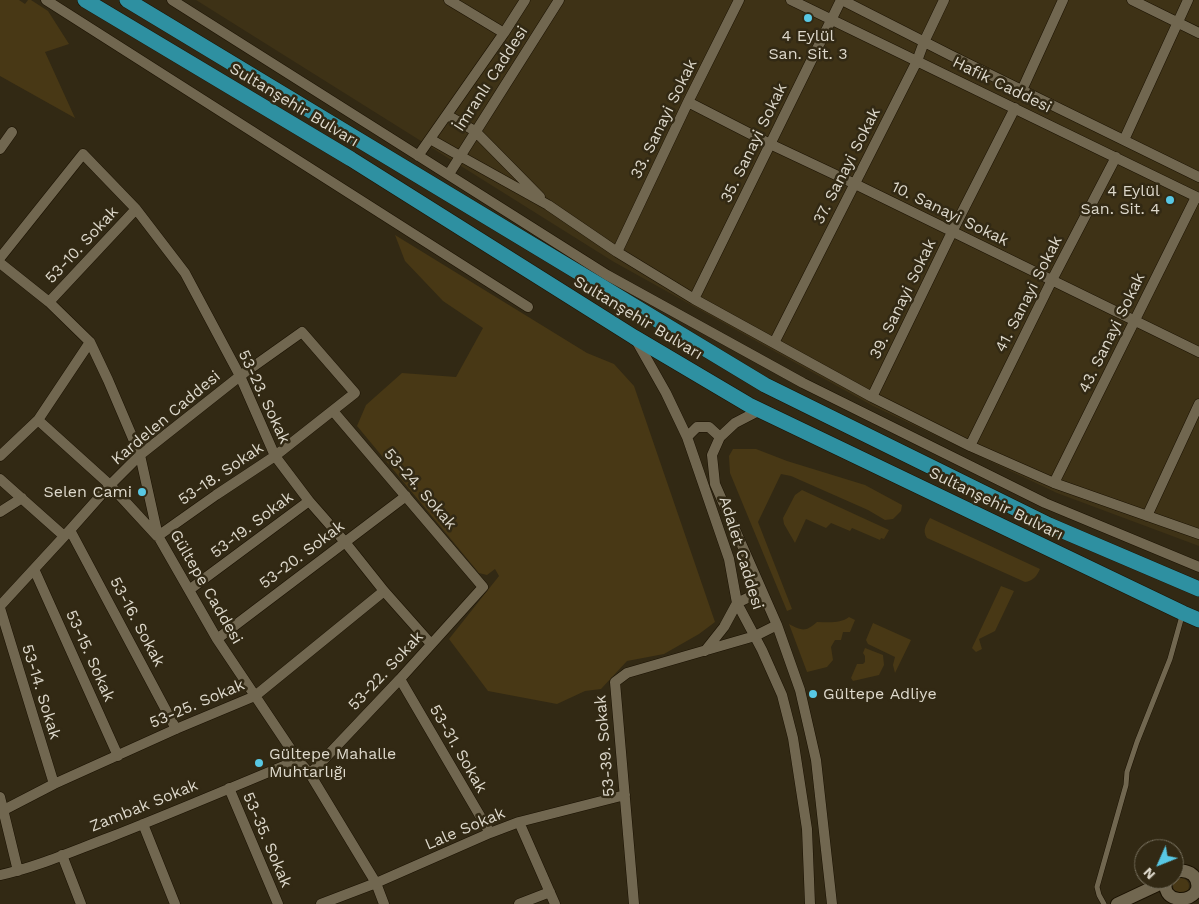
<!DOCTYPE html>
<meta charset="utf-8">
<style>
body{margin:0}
#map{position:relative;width:1199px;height:904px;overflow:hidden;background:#322914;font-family:"Work Sans",sans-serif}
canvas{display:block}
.north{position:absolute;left:1134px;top:839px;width:50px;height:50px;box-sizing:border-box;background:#322914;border:1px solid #766f5d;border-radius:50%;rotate:226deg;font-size:14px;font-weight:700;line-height:20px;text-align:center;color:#ddd8cb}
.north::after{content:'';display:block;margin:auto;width:18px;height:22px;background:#58c8e4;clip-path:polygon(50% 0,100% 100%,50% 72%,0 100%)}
</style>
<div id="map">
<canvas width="1199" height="904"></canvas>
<div class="north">N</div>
</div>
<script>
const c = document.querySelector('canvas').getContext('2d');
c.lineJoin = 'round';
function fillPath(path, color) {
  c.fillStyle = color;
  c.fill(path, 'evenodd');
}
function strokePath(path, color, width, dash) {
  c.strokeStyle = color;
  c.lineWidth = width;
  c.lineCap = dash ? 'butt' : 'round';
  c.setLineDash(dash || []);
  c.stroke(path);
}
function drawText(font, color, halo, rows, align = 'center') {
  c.font = font + ' "Work Sans",sans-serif';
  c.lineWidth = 5;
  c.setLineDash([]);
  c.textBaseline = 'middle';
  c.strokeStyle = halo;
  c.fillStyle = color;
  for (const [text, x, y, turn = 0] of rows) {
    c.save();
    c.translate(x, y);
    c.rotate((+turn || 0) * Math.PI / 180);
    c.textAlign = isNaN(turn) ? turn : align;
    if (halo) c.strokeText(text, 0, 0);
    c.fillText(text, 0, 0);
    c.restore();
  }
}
const built = new Path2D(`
 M 196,0 L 1199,0 L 1199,546 L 1057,493 L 873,406 L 614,262 Z`);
const green = new Path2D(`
 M 0,0 L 19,0 L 25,4 L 28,0 L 31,0 L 48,11 L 69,44 L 45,52 L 75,118 L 0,76 Z
 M 395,235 L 587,353 L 614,364 L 634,386 L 715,622 L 699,634 L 664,654 L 627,661 L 601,689 L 585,691 L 557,704 L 488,691 L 449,639 L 499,576 L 495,569 L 487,575 L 479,573 L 357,426 L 366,405 L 402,373 L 456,377 L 483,328 L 443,301 L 405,261 Z
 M 733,449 L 756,449 L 787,461 L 865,485 L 902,505 L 901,511 L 893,519 L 885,520 L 868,510 L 791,476 L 781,474 L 758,522 L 792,609 L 787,611 L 730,473 L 729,456 Z
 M 802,490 L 889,530 L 884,539 L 881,538 L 880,540 L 852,528 L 850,531 L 831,523 L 826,528 L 806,519 L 795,543 L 784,524 L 783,518 L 795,495 Z
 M 930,518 L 1040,569 C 1037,576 1033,581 1025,582 L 927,538 C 922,530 926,525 930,518 Z
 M 1001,586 L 1014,591 L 995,631 L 979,639 L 982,649 L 976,652 L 972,648 Z
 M 849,617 L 855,620 L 850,632 L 843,632 L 841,640 L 835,640 L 831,647 L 833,660 L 827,667 L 807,672 L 789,624 C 802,631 806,632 817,622 C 828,622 840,624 849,617 Z
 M 873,623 L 911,640 L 895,673 L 893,665 L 895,657 L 868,644 L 866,640 Z
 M 865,648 L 883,655 L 884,665 L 879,675 L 853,681 L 851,678 L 857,664 L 863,664 L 865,662 L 865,656 L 863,653 Z
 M1173 886a8 8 0 1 1 16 0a8 8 0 1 1-16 0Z`);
const service = new Path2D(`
 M 1104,904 L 1099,895 L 1097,887 L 1126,785 L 1127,772 L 1137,742 L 1170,659 L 1182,616`);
const minor = new Path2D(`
 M 46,0 L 528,307
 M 172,0 L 607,275 L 803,383 L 1045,503 L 1199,567
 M 449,0 L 504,33
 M 791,0 L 1199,198
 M 842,0 L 952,56 L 1199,177
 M 1132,0 L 1199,33
 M 1022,90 L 1063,0
 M 688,102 L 770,144 L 855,184 L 1199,352
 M 447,115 L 475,131 L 540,197
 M 430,139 L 460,156 L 548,205 L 617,252 L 694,299 L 872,397 L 970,446 L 1054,483 L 1199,534
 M 1124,140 L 1188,0
 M 0,149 L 12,132
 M 418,156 L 504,33 L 525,0
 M 449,174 L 559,0
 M 617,252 L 688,102 L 739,0
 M 0,258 L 83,154 L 136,209 L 185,273 L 240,376 L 275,456 L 309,501 L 345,542 L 384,591 L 431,644
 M 0,263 L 49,302 L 90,342 L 108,380 L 140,455 L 158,536 L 217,639 L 298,760 L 310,774 L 376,883 L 384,904
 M 694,299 L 841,0
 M 49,302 L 136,209
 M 636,340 L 666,393 L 687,437 L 729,559 L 737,603 L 762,650 L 782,695 L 793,738 L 807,829 L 810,904
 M 774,343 L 917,61 L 924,42 L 944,0
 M 872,397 L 952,232 L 1015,108
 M 760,410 L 735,423 L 720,437 L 712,455 L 715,484 L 777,625 L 800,690 L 816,760 L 832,904
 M 38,420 L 110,485 L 157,536
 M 687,437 L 697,427 L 709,427 L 720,437
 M 970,446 L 1052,280 L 1116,157
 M 0,456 L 38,420 L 90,342
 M 0,479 L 64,536
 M 1054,483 L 1196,197
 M 0,512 L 22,498
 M 1147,516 L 1199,404
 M 70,530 L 176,729
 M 34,569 L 118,756
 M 189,590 L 309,501
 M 0,606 L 70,530 L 110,485 L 140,455 L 240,376 L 302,332 L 355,393 L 275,456 L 216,495 L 158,536
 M 0,608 L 54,784
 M 217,639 L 406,496
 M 705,651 L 724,627 L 737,603 L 762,591
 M 400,679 L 490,833
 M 310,774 L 400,679 L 483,587 L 333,411
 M 229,788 L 278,904
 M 0,797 L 18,871
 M 0,812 L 54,784 L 176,729 L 255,696 L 384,591
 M 519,822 L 555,904
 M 143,824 L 175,904
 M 62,855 L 81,904
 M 0,875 C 37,867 73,851 108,838 C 172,813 235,786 298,760
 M 321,904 L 376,883 L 490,833 L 519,822 L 625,795
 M 519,904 L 550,892
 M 634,904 L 615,682 L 627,673 L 755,636 L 777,625`);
const tertiary = new Path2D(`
 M 1167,879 C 1158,903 1193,904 1197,889 C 1198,884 1197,879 1193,875 C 1187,870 1181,870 1174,872
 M 1117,904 L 1166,881`);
const trunk = new Path2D(`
 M 85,0 L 351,159 L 634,337 L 749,405 L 1183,613 L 1199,620
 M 127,0 L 765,385 L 1049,525 L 1199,589`);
const markers = [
 [808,18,5,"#58c8e4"],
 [1170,200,5,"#58c8e4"],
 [142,492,5,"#58c8e4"],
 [813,694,5,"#58c8e4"],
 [259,763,5,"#58c8e4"]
];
const poiNames = [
 ["4 Eylül",808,36,"center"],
 ["San. Sit. 3",808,54,"center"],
 ["4 Eylül",1160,191],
 ["San. Sit. 4",1160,209],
 ["Selen Cami",132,492],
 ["Gültepe Adliye",823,694,"left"],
 ["Gültepe Mahalle",269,754,"left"],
 ["Muhtarlığı",269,772,"left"]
];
const streetNames = [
 ["İmranlı Caddesi",491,79,-57],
 ["Hafik Caddesi",1002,85,26],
 ["Sultanşehir Bulvarı",294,105,31],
 ["33. Sanayi Sokak",664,119,-64],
 ["35. Sanayi Sokak",754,143,-64],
 ["37. Sanayi Sokak",847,166,-63],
 ["10. Sanayi Sokak",950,214,26],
 ["53-10. Sokak",82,245,-47],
 ["41. Sanayi Sokak",1029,294,-63],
 ["39. Sanayi Sokak",903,299,-64],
 ["Sultanşehir Bulvarı",638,318,31],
 ["43. Sanayi Sokak",1112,333,-64],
 ["53-23. Sokak",264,397,65],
 ["Kardelen Caddesi",166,418,-40],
 ["53-18. Sokak",221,474,-34],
 ["53-24. Sokak",420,489,49],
 ["Sultanşehir Bulvarı",996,504,26],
 ["53-19. Sokak",252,525,-37],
 ["Adalet Caddesi",741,553,73],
 ["53-20. Sokak",302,555,-37],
 ["Gültepe Caddesi",206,587,60],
 ["53-16. Sokak",137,622,62],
 ["53-15. Sokak",90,656,66],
 ["53-22. Sokak",386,671,-47],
 ["53-14. Sokak",41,692,73],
 ["53-25. Sokak",197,704,-23],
 ["53-39. Sokak",605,746,-95],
 ["53-31. Sokak",458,749,60],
 ["Zambak Sokak",144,806,-22],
 ["Lale Sokak",465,829,-23],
 ["53-35. Sokak",267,840,67]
];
fillPath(built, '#3e3216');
fillPath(green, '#483815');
strokePath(service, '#1a1101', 6);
strokePath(minor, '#1a1101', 11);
strokePath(tertiary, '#1a1101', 14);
strokePath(trunk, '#1a1101', 16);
strokePath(service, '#716750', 5);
strokePath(minor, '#716750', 10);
strokePath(tertiary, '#716750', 12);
strokePath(trunk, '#2e90a1', 15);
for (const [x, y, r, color] of markers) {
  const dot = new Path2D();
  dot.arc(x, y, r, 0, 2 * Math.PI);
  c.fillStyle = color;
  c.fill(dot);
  strokePath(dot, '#322914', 2);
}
drawText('16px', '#ddd8cb', '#322914', poiNames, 'right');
drawText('16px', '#ddd8cb', '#322914', streetNames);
</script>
